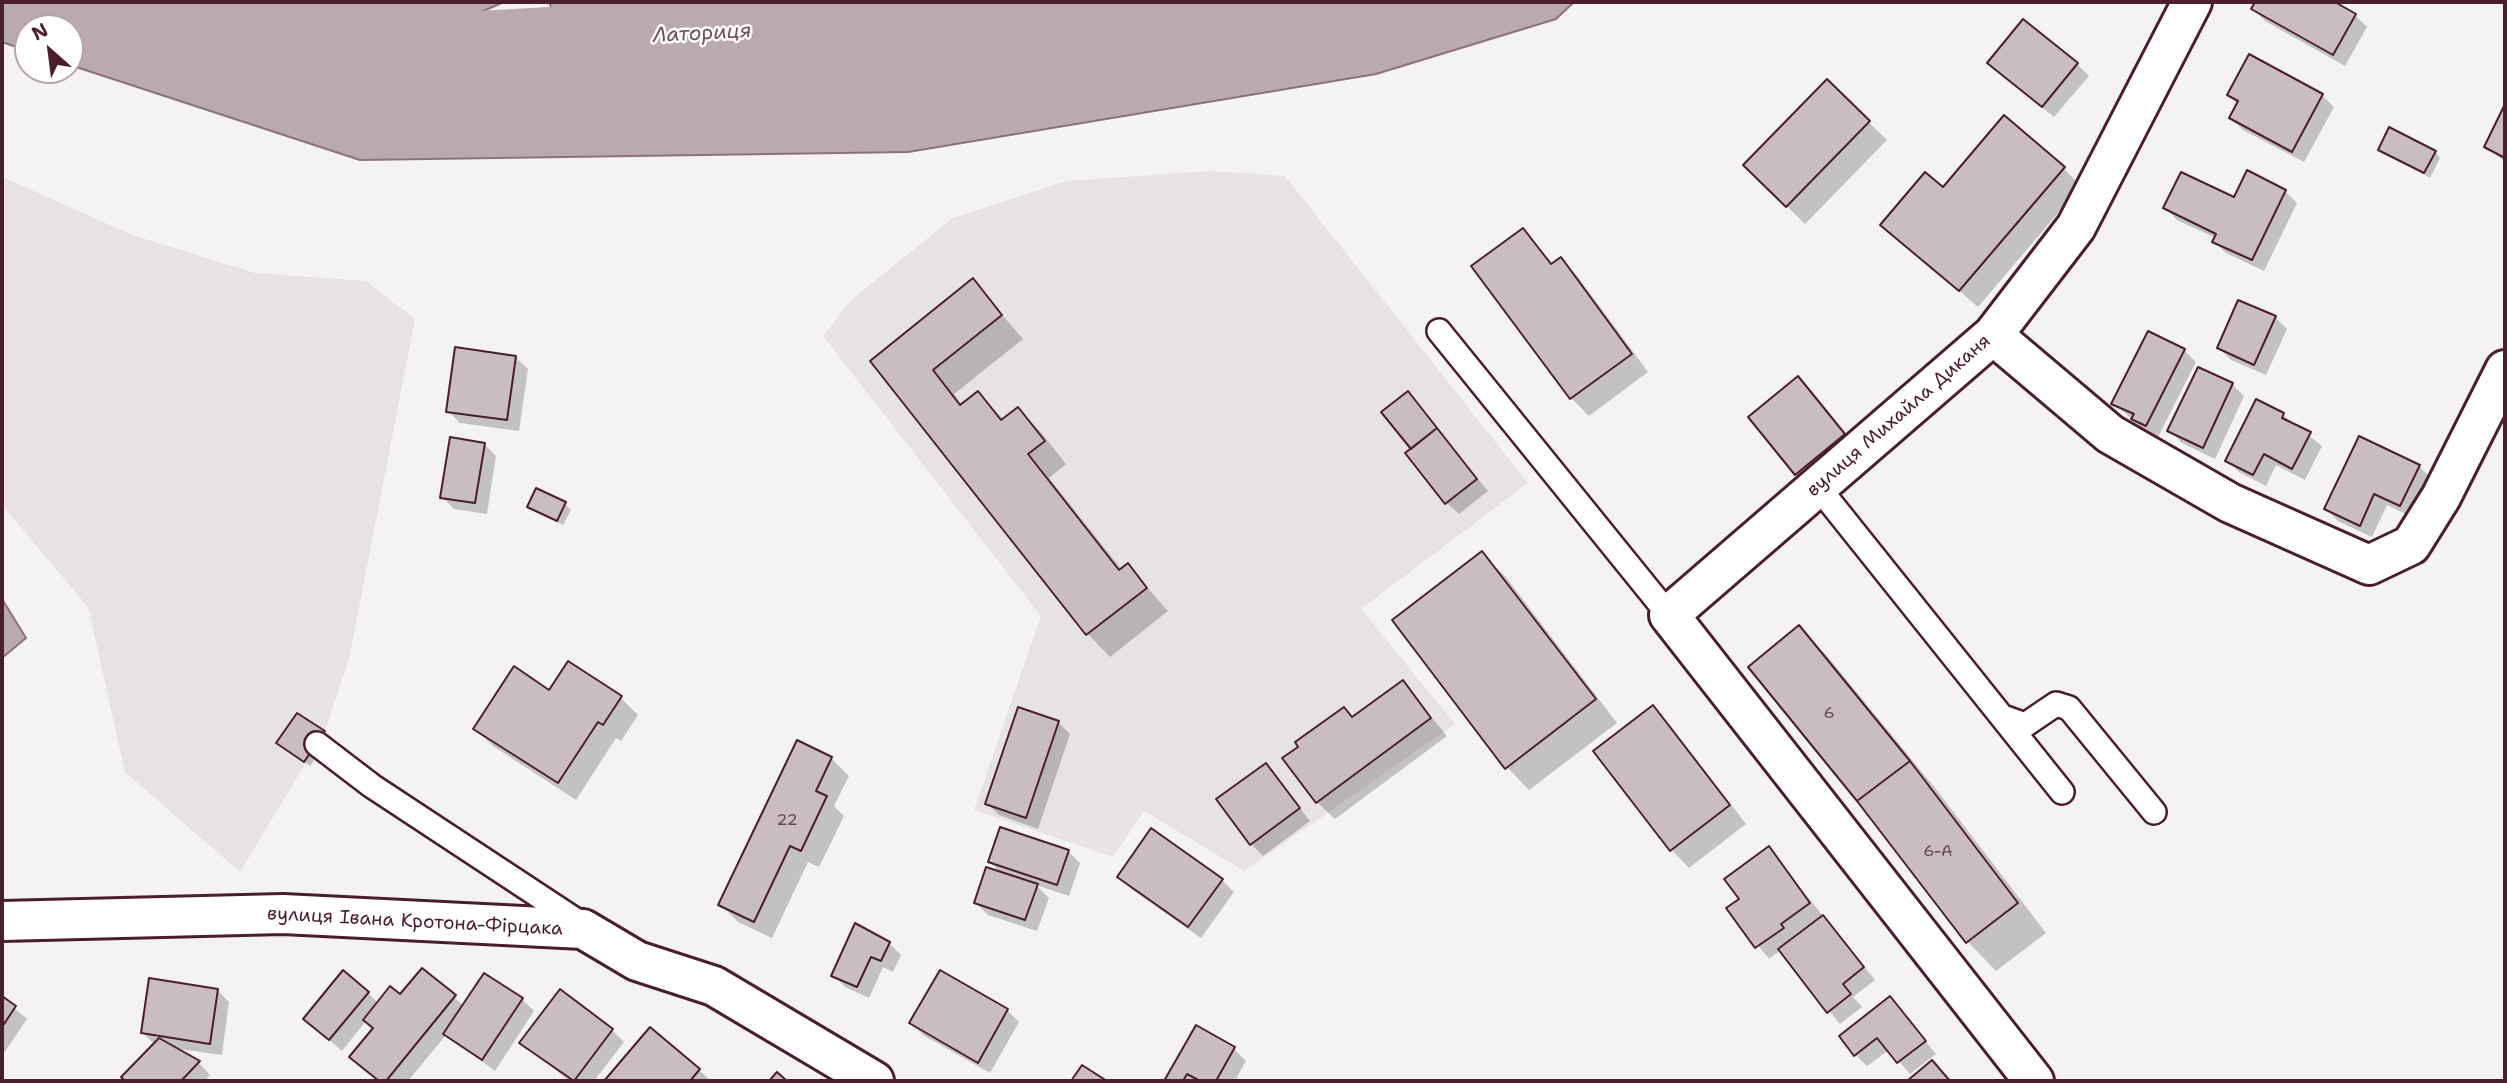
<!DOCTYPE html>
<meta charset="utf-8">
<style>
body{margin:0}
#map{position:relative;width:2507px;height:1083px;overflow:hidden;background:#f4f2f2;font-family:"Shantell Sans",sans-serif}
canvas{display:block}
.frame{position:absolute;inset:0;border:4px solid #4a1f2b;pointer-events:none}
.north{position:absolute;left:14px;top:14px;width:70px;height:70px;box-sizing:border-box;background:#fff;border:2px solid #b7a5aa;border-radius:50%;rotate:332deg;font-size:19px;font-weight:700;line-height:28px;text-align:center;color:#4a1f2b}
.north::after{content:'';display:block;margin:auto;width:24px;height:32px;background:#4a1f2b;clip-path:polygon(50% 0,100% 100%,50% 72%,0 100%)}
</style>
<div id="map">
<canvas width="2507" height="1083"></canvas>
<div class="frame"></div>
<div class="north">N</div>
</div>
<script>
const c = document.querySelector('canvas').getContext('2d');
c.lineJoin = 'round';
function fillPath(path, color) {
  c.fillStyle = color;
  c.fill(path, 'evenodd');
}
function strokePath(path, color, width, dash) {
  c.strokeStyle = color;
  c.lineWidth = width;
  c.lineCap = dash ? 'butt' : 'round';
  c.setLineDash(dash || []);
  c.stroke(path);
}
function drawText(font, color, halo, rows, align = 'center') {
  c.font = font + ' "Shantell Sans",sans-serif';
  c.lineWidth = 5;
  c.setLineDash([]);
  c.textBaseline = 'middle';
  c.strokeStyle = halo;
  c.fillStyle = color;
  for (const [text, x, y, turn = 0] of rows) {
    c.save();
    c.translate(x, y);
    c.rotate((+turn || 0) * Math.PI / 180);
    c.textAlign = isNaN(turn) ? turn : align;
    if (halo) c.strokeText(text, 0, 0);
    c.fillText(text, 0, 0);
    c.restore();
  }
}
const built = new Path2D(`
 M 1210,171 L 1285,176 L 1528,483 L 1361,609 L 1455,724 L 1244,871 L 1144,811 L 1113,857 L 974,810 L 1041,616 L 823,336 L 851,300 L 953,218 L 1067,181 Z
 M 2,177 L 132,235 L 255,273 L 366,281 L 415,319 L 349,659 L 325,731 L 240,872 L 125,772 L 88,607 L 2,505 Z`);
const water = new Path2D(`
 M 2,2 L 504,2 L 481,12 L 450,38 L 458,60 L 475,65 C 505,53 532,34 551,7 L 549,2 L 676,2 L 669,9 L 667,23 L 680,43 L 705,48 C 729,36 729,43 752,41 C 782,38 806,17 830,2 L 1574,2 L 1556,19 L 1376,74 L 908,152 L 360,160 L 70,65 L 70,28 L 28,28 L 28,51 L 2,42 Z
 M 2,599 L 26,638 L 2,658 Z`);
const shadow = new Path2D(`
 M 2257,2 L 2331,2 L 2355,15 L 2367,27 L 2345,66 L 2265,21 L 2253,9 Z
 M 2077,64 L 2089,76 L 2054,117 L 2002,75 Z
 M 1827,82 L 1887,140 L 1805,224 L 1745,165 Z
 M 2229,95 L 2322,95 L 2334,107 L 2304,162 L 2243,130 L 2231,118 L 2238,104 Z
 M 2505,108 L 2505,162 L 2486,147 Z
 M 2380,150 L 2435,152 L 2440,158 L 2430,178 Z
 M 2063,168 L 2081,186 L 1978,307 L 1883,224 Z
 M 2285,191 L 2297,203 L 2264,271 L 2226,253 L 2214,241 L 2216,238 L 2177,220 L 2165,208 Z
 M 1523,230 L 1554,265 L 1561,259 L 1578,277 L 1648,372 L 1589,416 L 1571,398 L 1473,266 Z
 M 973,281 L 1023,339 L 954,394 L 962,405 L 978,393 L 1004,420 L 1017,409 L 1040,431 L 1066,464 L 1049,478 L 1122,570 L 1128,566 L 1168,611 L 1110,657 L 1088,634 L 872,361 Z
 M 2275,317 L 2287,329 L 2266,375 L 2231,360 L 2219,348 Z
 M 2184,350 L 2196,362 L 2158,437 L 2145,431 L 2114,403 Z
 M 515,357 L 528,369 L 519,431 L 460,423 L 448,411 Z
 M 1798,378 L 1856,447 L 1808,486 L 1796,474 Z
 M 2232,384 L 2244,396 L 2215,459 L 2182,443 L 2170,431 Z
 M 2257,402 L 2283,415 L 2322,446 L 2305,480 L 2276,465 L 2266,486 L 2239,472 L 2227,460 Z
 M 1442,436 L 1488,491 L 1459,514 L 1447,503 Z
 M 484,444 L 496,456 L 487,514 L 454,509 L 442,497 Z
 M 2419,466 L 2431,478 L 2412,517 L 2387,505 L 2372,537 L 2338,521 L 2326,509 Z
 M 565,504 L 571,510 L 563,525 L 529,506 Z
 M 1482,554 L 1505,576 L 1617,723 L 1529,790 L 1507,767 Z
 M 1799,627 L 1828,657 L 1939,793 L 2046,933 L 1996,971 L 1967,941 L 1750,667 Z
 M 1402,682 L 1447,736 L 1335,819 L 1317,802 L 1353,718 Z
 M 550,692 L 621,698 L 638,715 L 621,741 L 616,738 L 576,800 L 493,746 L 475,729 Z
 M 1653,707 L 1670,725 L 1746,824 L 1689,868 L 1672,850 L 1596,751 Z
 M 298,715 L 330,738 L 310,766 L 279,743 Z
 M 1058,722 L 1070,734 L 1038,829 L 999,815 L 987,803 Z
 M 831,758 L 849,776 L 834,806 L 844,816 L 819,867 L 808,862 L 772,938 L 738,922 L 721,905 Z
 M 1266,765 L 1310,821 L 1263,856 L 1251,844 Z
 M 1768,848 L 1875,980 L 1853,997 L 1862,1007 L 1840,1024 L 1781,950 L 1769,959 L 1728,908 L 1741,899 ZM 1807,926 L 1809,928 L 1794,940 L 1792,937 Z
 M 1068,851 L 1080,863 L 1069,896 L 1036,885 L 1049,898 L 1037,931 L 988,915 L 976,903 L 1002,874 L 990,862 Z
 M 1119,877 L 1222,880 L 1234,892 L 1201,938 L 1131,889 Z
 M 889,943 L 901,955 L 893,972 L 883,967 L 869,998 L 845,987 L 833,975 Z
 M 422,970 L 464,1006 L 522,999 L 534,1011 L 495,1071 L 446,1035 L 408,1081 L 379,1081 L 364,1068 L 374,1029 L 366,1021 L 342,1051 L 305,1019 L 368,993 L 378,1003 L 401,997 Z
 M 941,972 L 1007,1010 L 1019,1022 L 990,1073 L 923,1035 L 911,1023 Z
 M 217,990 L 229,1002 L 222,1055 L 172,1048 L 199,1063 L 210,1075 L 204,1081 L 128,1081 L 123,1077 L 155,1045 L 143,1033 Z
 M 2,998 L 27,1019 L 2,1056 Z
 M 1890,998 L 1936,1054 L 1910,1074 L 1889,1050 L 1867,1066 L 1855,1054 Z
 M 1197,1027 L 1234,1049 L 1246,1061 L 1235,1081 L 1166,1081 Z
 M 650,1029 L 699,1070 L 711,1081 L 606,1081 Z
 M 612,1030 L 624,1042 L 594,1081 L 569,1081 L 522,1043 Z`);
const river = new Path2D(`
 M 356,54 L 885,24`);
const building = new Path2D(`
 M 2255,2 L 2335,2 L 2356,14 L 2333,55 L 2251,9 Z
 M 2023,19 L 2078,63 L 2042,107 L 1987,63 Z
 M 2249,54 L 2323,94 L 2292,152 L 2229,118 L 2238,101 L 2227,95 Z
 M 1827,79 L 1870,121 L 1786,207 L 1743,165 Z
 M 2505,104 L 2505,158 L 2484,147 Z
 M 2004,115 L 2065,167 L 1959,291 L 1880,225 L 1925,172 L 1943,187 Z
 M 2389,127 L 2436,151 L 2424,173 L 2378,150 Z
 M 2247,170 L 2286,190 L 2252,260 L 2212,242 L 2216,234 L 2163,208 L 2181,172 L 2234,197 Z
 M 1523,228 L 1551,264 L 1561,257 L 1632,354 L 1570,399 L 1471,266 Z
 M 973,278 L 1002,315 L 933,370 L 960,405 L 978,391 L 1001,420 L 1018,407 L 1045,441 L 1028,454 L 1119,570 L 1128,563 L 1147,588 L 1086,635 L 870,361 Z
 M 2238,300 L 2276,316 L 2254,365 L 2217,348 Z
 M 2148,331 L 2185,349 L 2146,426 L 2131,419 L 2134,414 L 2111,404 Z
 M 455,347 L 516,356 L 507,420 L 446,412 Z
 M 2198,367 L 2233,383 L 2203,448 L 2167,431 Z
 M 1798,376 L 1845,434 L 1795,475 L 1748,417 Z
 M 1408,391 L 1437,428 L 1411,449 L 1381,412 Z
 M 2256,399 L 2284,413 L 2282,418 L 2311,432 L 2292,469 L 2264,454 L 2253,475 L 2225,461 Z
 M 1437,428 L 1477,479 L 1445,504 L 1405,453 Z
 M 2359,436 L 2420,465 L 2400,506 L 2374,494 L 2360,526 L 2324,509 Z
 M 450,437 L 485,443 L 475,503 L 440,498 Z
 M 536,488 L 566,502 L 557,521 L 527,507 Z
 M 1482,551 L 1596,699 L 1505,769 L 1392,620 Z
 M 1799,625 L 1910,761 L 1857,801 L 1748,667 Z
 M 568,661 L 622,696 L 603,725 L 598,722 L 558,783 L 473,729 L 514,666 L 549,690 Z
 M 1403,680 L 1431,718 L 1316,803 L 1282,758 L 1298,747 L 1295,742 L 1344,707 L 1352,717 Z
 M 1653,705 L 1730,805 L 1670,851 L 1593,751 Z
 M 1018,707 L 1059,721 L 1026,818 L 985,804 Z
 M 297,713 L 325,731 L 304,762 L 276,743 Z
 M 797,740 L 832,757 L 816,791 L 827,796 L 801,851 L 790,846 L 754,922 L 718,905 Z
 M 1910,761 L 2018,903 L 1966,943 L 1857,801 Z
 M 1266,763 L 1300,808 L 1250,845 L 1216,799 Z
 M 1000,827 L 1069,850 L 1057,885 L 988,862 Z
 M 1151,828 L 1223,879 L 1188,927 L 1117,877 Z
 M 1769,846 L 1810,903 L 1781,924 L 1784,928 L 1755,948 L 1726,908 L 1739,899 L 1724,879 Z
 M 986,867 L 1038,884 L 1025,920 L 974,903 Z
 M 1823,915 L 1864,967 L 1843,984 L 1851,994 L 1827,1013 L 1778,949 Z
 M 855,923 L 890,942 L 881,961 L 871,957 L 857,987 L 831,976 Z
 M 422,968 L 456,995 L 386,1081 L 379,1081 L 349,1057 L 373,1028 L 363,1020 L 390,986 L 400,994 Z
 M 343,970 L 369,992 L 329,1040 L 303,1019 Z
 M 940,970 L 1008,1009 L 978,1063 L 909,1023 Z
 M 484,973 L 523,998 L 482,1060 L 443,1034 Z
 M 149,978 L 218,989 L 210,1044 L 141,1033 Z
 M 560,989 L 613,1029 L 574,1081 L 519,1043 Z
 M 2,996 L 16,1006 L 2,1027 Z
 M 1890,996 L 1926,1041 L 1897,1063 L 1877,1038 L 1854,1056 L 1839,1036 Z
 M 1196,1025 L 1235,1047 L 1216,1081 L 1200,1081 L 1187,1074 L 1183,1081 L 1164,1081 Z
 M 650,1027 L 700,1069 L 690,1081 L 604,1081 Z
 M 159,1038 L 200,1061 L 181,1081 L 125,1081 L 121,1077 Z
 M 1932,1060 L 1950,1081 L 1907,1081 Z
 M 1082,1065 L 1107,1081 L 1071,1081 Z
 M 777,1072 L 787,1081 L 769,1081 Z`);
const lane = new Path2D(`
 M 1439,331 L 1669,615
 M 1818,487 L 2062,792
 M 2003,717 L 2025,725 L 2056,704 L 2069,708 L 2154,812
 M 317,744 L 372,786 L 583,925`);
const street = new Path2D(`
 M 1993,335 L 2110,434 L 2230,503 L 2369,565 L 2411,545 L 2441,497 L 2505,370
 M 2,921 L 283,914 L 583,929 L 637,961 L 714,986 L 874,1081
 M 2034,1081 L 1669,615 L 1993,335 L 2076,227 L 2192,2`);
const numberNames = [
 ["6",1829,714],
 ["22",787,821],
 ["6-А",1938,852]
];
const streetNames = [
 ["вулиця Михайла Диканя",1899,416,-41],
 ["вулиця Івана Кротона-Фірцака",415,922,3]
];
const waterNames = [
 ["Латориця",702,34,-3]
];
fillPath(built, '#e7e2e3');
fillPath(water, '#baa9ae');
strokePath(water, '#8d727a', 2);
fillPath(shadow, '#0003');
strokePath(river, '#baa9ae', 72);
fillPath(building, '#cabdc1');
strokePath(building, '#4a1f2b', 2);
strokePath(lane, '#4a1f2b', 28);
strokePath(street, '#4a1f2b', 44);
strokePath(lane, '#fff', 23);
strokePath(street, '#fff', 38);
drawText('16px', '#6a4650', null, numberNames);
drawText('19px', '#4a1f2b', '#fff', streetNames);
drawText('italic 21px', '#714f59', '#fff', waterNames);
</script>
